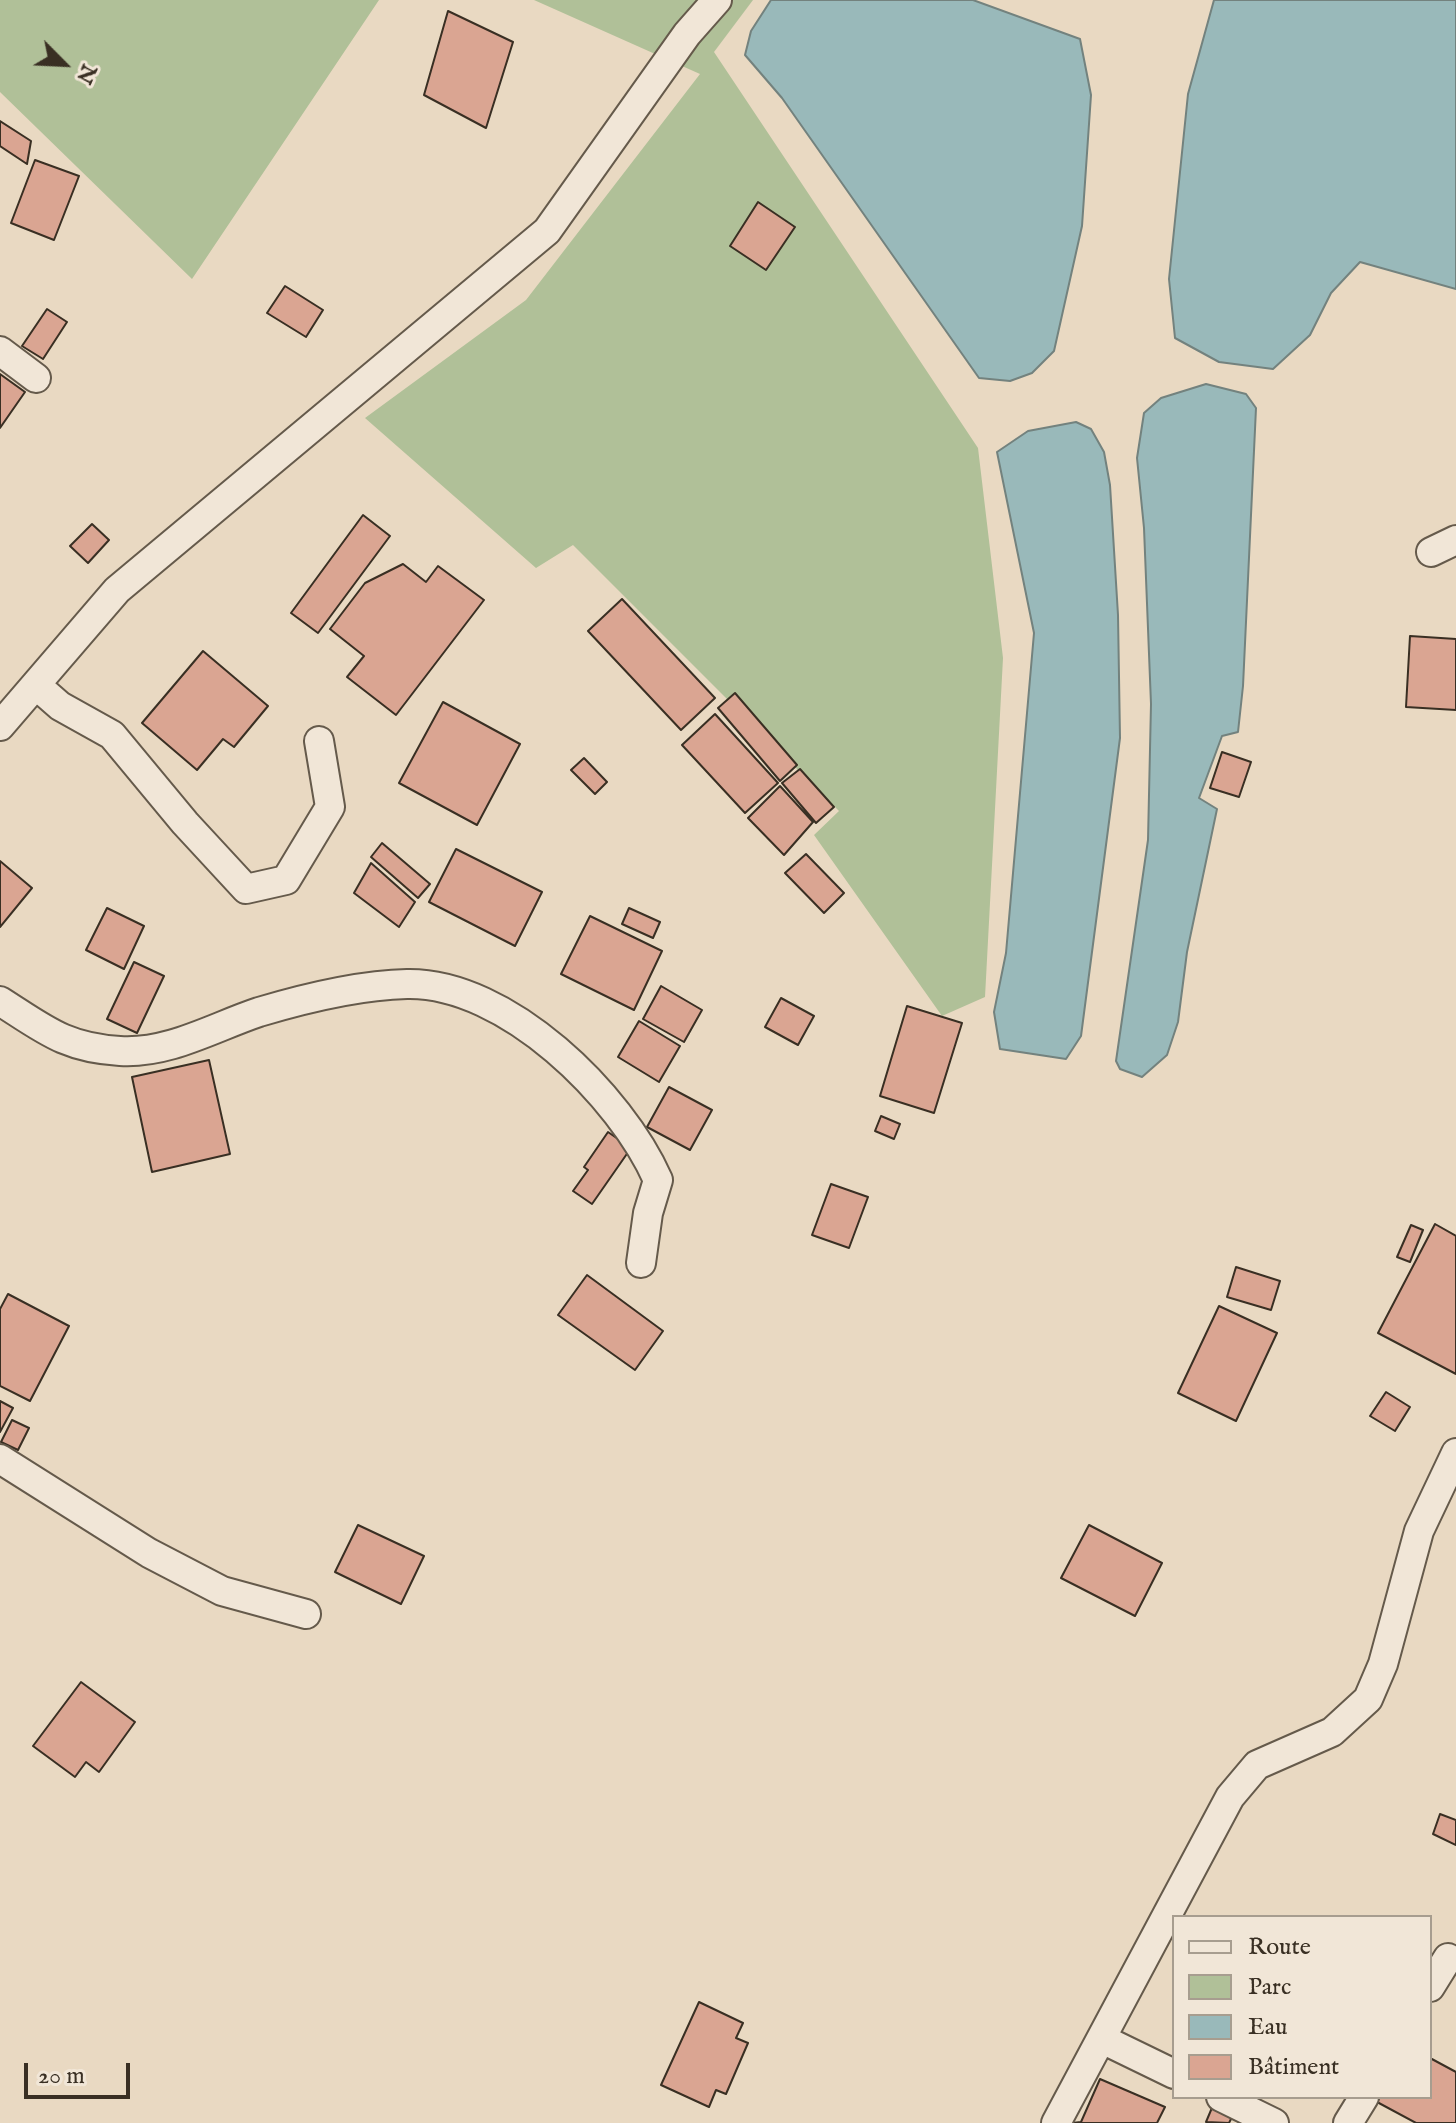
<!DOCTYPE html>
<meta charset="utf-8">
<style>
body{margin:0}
#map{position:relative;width:1456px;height:2123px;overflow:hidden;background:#e9d9c2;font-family:"IM FELL English",serif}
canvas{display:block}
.legend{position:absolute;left:1172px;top:1915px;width:260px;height:184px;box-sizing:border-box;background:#f1e6d7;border:2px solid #a79d8f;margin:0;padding:10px 14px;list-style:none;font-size:24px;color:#392f23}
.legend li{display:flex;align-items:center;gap:16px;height:40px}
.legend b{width:40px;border:2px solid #a79d8f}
.north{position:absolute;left:24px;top:24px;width:80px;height:80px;-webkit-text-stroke:6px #f1e6d7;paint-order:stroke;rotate:114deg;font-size:22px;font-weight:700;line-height:32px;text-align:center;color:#392f23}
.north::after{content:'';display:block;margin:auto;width:28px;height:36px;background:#392f23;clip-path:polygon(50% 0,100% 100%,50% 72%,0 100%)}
.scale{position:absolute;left:24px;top:2063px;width:106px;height:36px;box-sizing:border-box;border:4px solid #392f23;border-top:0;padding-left:10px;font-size:24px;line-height:28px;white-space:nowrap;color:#392f23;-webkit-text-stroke:6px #f1e6d7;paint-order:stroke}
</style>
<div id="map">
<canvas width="1456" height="2123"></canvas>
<ul class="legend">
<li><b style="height:10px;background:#f1e6d7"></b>Route</li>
<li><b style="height:22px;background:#b0c098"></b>Parc</li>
<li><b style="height:22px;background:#99b9ba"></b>Eau</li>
<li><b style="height:22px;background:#daa592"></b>Bâtiment</li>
</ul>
<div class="north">N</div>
<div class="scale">20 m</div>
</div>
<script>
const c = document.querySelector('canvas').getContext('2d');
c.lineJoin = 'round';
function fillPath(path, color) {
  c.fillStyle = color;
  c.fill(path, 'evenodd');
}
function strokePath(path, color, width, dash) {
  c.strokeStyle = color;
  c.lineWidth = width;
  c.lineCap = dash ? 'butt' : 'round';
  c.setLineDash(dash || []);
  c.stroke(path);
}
const green = new Path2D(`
 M 0,0 L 379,0 L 192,279 L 0,92 Z
 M 534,0 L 753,0 L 714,52 L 978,448 L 1003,658 L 985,997 L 942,1016 L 814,835 L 839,811 L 573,545 L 536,568 L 365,418 L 526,300 L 700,74 Z`);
const water = new Path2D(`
 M 771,0 L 973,0 L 1080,39 L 1091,95 L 1082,226 L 1054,351 L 1032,373 L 1010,381 L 979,378 L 782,98 L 745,55 L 751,31 Z
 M 1214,0 L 1456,0 L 1456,289 L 1360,262 L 1331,293 L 1310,335 L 1273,369 L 1219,362 L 1175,338 L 1169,279 L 1188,94 Z
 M 1206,384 L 1246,394 L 1256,408 L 1243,686 L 1238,732 L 1222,736 L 1199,798 L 1217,809 L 1187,952 L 1178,1022 L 1167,1055 L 1142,1077 L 1120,1069 L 1116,1061 L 1148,840 L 1151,704 L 1144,528 L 1137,458 L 1144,413 L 1161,398 Z
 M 1076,422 L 1091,429 L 1104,452 L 1110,485 L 1118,615 L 1120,738 L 1081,1036 L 1066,1059 L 1000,1049 L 994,1012 L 1006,953 L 1034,633 L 997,452 L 1028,431 Z`);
const building = new Path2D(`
 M 448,11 L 513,42 L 486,128 L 424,95 Z
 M 0,121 L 31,141 L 27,164 L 0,146 Z
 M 35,160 L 79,176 L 54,240 L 11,223 Z
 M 758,202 L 795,227 L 766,270 L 730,246 Z
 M 285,286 L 323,310 L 306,337 L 267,313 Z
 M 47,309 L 67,322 L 43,359 L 22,346 Z
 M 0,374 L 25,392 L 0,428 Z
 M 363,515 L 390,536 L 318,633 L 291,613 Z
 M 92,524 L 109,540 L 88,563 L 70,546 Z
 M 403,564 L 426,582 L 438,566 L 484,600 L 396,715 L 347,677 L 364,656 L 330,629 L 365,583 Z
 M 622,599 L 715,698 L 681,730 L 588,631 Z
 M 1410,636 L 1456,639 L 1456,710 L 1406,707 Z
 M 203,651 L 268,706 L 234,747 L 223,739 L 197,770 L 142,723 Z
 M 735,693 L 797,765 L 780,781 L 718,708 Z
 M 443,702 L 520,744 L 477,825 L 399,783 Z
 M 715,714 L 778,783 L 745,813 L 682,745 Z
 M 1222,752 L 1251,762 L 1239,797 L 1210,788 Z
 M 584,758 L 607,782 L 595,794 L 571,770 Z
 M 800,769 L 834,807 L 816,823 L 782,783 Z
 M 780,786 L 813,822 L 784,855 L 748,818 Z
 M 382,843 L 430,884 L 418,898 L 371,857 Z
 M 456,849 L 542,892 L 515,946 L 429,902 Z
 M 806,854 L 844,893 L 824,913 L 785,873 Z
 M 0,861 L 32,888 L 0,927 Z
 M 371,863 L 415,902 L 399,927 L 354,893 Z
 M 107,908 L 144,926 L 124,969 L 86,950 Z
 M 629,908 L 660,922 L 653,938 L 622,924 Z
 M 590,916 L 662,951 L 634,1010 L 561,974 Z
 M 134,962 L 164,976 L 137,1033 L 107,1019 Z
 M 661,986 L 702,1010 L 684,1042 L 643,1019 Z
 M 781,998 L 814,1016 L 798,1045 L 765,1027 Z
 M 907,1006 L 962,1023 L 934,1113 L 880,1096 Z
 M 639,1021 L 680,1046 L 659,1082 L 618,1057 Z
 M 209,1060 L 230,1154 L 152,1172 L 132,1077 Z
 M 669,1087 L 712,1110 L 690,1150 L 647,1127 Z
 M 881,1116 L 900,1124 L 894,1139 L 875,1131 Z
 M 608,1132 L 631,1148 L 592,1204 L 573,1191 L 588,1170 L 584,1167 Z
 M 831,1184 L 868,1197 L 849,1248 L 812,1235 Z
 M 1435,1224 L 1456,1236 L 1456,1374 L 1378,1333 Z
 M 1411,1225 L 1423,1230 L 1410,1262 L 1397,1257 Z
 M 1236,1267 L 1280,1281 L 1271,1310 L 1227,1297 Z
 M 587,1275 L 663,1331 L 635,1370 L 558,1315 Z
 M 8,1294 L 69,1326 L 30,1401 L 0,1386 L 0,1309 Z
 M 1219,1306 L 1277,1333 L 1236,1421 L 1178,1393 Z
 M 1386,1392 L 1410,1407 L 1395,1431 L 1370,1416 Z
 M 0,1401 L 13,1408 L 0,1432 Z
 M 12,1420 L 29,1428 L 18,1450 L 1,1442 Z
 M 358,1525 L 424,1556 L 401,1604 L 335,1572 Z
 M 1089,1525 L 1162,1563 L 1135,1616 L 1061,1578 Z
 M 81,1682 L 135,1722 L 99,1772 L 86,1762 L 75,1777 L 33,1746 Z
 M 1440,1814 L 1456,1820 L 1456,1845 L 1433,1834 Z
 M 699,2002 L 743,2023 L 736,2038 L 748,2043 L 726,2094 L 716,2090 L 709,2107 L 661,2085 Z
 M 1430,2058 L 1456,2072 L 1456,2123 L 1416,2123 L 1377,2102 L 1380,2097 L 1430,2097 Z
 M 1100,2079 L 1165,2107 L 1157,2123 L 1072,2123 L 1081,2122 Z
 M 1214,2103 L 1235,2111 L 1229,2123 L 1206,2122 Z`);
const street = new Path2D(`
 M 0,351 L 36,378
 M 1431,552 L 1456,540
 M 36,685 L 60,706 L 112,735 L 185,823 L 246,889 L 286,880 L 330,807 L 319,741
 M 0,726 L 117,590 L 547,231 L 687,34 L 717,0
 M 0,1001 C 44,1029 65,1048 120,1051 C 169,1054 214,1027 259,1012 C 306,998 358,985 407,984 C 507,982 621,1096 658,1180 L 648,1213 L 641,1263
 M 0,1459 L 149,1553 L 222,1591 L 306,1614
 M 1430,1987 L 1448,1958
 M 1102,2039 L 1174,2074
 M 1221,2097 L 1274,2123
 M 1056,2123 L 1230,1797 L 1257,1765 L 1332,1732 L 1368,1699 L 1383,1664 L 1419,1531 L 1456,1453
 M 1348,2123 L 1364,2097`);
fillPath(green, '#b0c098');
fillPath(water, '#99b9ba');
strokePath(water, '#73827e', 2);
fillPath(building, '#daa592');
strokePath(building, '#392f23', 2);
strokePath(street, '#655a4b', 32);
strokePath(street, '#f1e6d7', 28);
</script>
